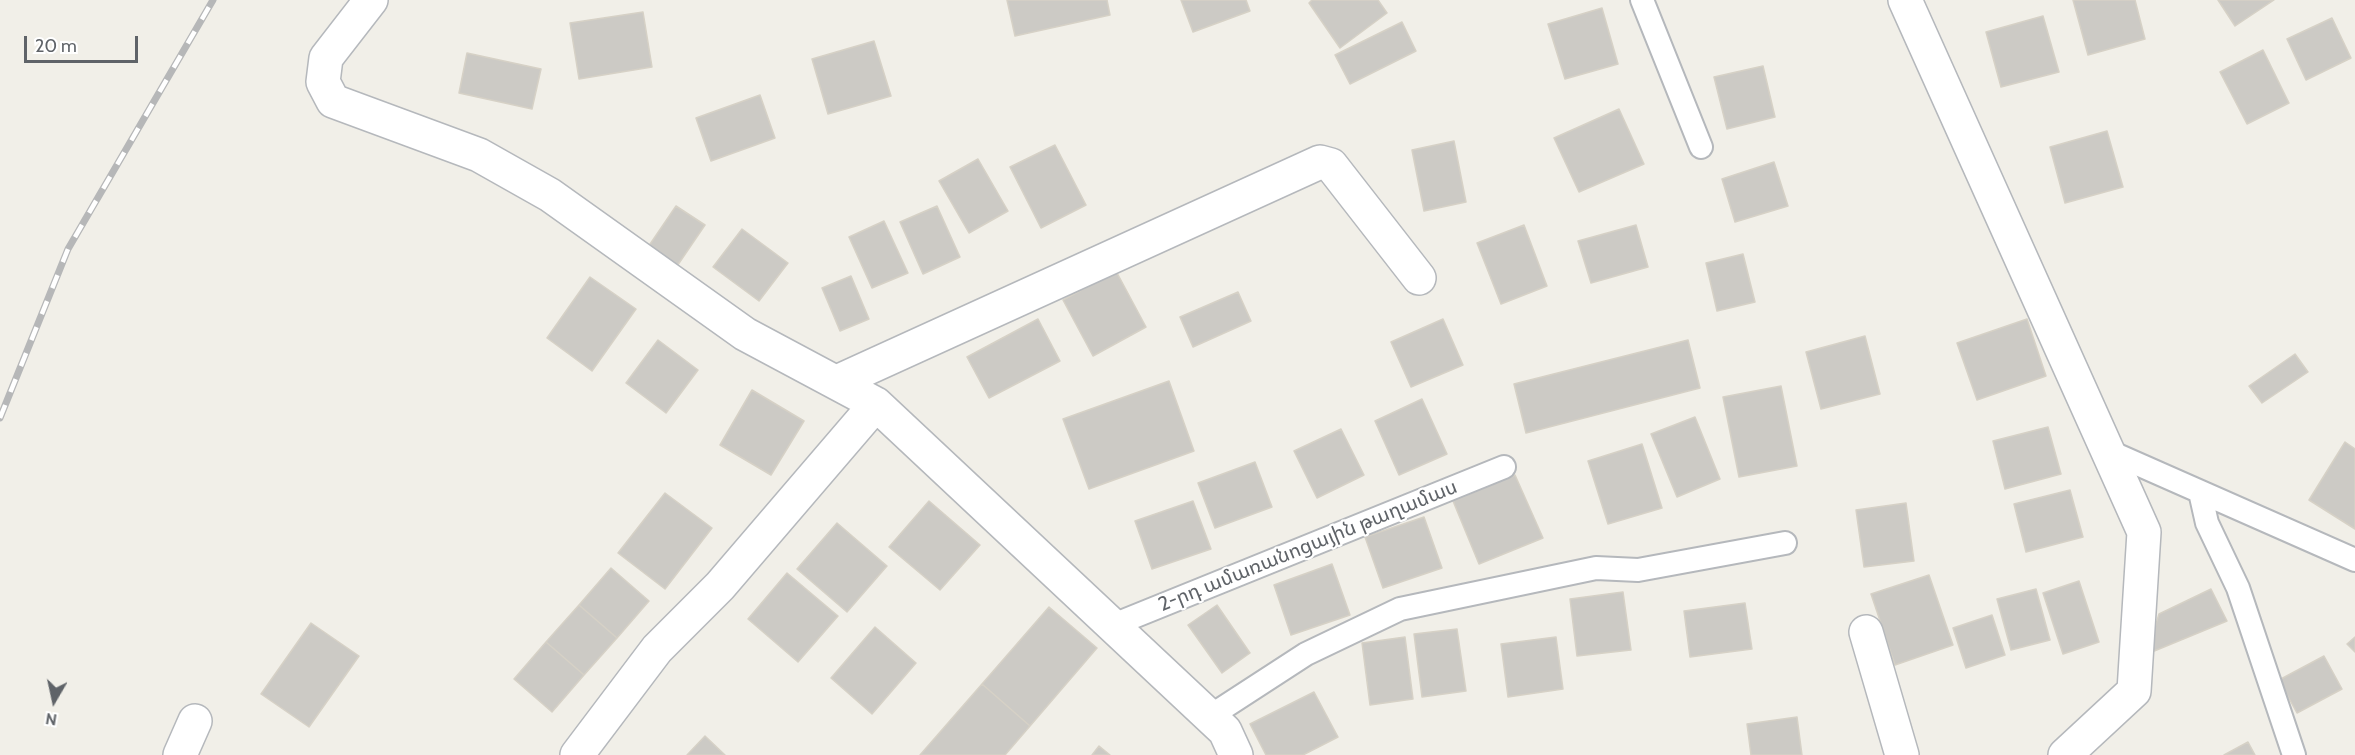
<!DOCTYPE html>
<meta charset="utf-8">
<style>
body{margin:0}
#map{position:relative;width:2355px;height:755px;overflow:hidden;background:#f1efe8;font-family:Cabin,sans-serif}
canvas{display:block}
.north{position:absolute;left:24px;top:671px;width:60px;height:60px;-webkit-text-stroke:4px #fff;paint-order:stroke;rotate:189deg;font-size:16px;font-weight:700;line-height:24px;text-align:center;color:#5f6368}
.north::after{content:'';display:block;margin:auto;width:21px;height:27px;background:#5f6368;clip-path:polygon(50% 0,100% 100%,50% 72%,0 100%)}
.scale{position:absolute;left:24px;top:36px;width:114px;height:27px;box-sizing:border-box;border:3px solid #5f6368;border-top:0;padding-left:8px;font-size:18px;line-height:21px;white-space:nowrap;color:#5f6368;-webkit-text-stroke:4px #fff;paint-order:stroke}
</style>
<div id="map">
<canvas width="2355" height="755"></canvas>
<div class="north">N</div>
<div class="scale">20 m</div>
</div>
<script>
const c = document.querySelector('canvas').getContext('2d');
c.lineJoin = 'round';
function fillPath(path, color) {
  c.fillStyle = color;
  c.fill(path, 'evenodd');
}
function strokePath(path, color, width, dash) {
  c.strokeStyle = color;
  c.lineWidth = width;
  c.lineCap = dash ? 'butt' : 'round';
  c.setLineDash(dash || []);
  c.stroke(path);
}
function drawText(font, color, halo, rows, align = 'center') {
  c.font = font + ' Cabin,"Noto Sans Armenian",sans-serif';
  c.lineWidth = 4.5;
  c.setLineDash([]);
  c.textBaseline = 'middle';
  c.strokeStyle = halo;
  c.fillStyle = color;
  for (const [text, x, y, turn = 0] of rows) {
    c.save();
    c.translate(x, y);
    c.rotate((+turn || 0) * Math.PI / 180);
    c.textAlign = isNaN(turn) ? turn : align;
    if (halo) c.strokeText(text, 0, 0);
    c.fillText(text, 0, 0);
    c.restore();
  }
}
const building = new Path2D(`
 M 1007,0 L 1107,0 L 1110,15 L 1015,36 Z
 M 1181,0 L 1246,0 L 1250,11 L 1193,32 Z
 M 1312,0 L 1378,0 L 1387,13 L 1340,48 L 1309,3 Z
 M 2073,0 L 2135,0 L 2145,39 L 2088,55 Z
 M 2218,0 L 2274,0 L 2235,26 Z
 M 1602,8 L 1618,64 L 1565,79 L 1548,24 Z
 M 643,12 L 652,67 L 579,79 L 570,23 Z
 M 2043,16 L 2059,72 L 2001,87 L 1986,32 Z
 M 2332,18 L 2351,58 L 2306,80 L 2287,39 Z
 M 1402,22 L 1416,51 L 1350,84 L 1335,55 Z
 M 874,41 L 891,96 L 828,114 L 812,59 Z
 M 2263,50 L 2289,103 L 2247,124 L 2220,72 Z
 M 467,53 L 541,69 L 532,109 L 459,93 Z
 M 1763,66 L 1775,117 L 1727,129 L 1714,77 Z
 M 760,95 L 775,138 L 711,161 L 696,118 Z
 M 1619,109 L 1644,164 L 1579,192 L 1554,138 Z
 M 2107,131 L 2123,187 L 2065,203 L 2050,147 Z
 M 1454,141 L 1466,202 L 1424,211 L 1412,150 Z
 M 1055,145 L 1086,205 L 1041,228 L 1010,167 Z
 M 978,159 L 1008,211 L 969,233 L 939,181 Z
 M 1774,162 L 1788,206 L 1735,222 L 1722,179 Z
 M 676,206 L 705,225 L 673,272 L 644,253 Z
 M 937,206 L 960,257 L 923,274 L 900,222 Z
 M 884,221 L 908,273 L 872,288 L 849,237 Z
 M 1524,225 L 1547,286 L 1501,304 L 1477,243 Z
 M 1636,225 L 1648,267 L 1591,283 L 1578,241 Z
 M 742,229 L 788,263 L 759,301 L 713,267 Z
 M 1743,254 L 1755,302 L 1717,311 L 1706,263 Z
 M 1116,271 L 1146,327 L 1093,356 L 1063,300 Z
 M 851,276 L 869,319 L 840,331 L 822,288 Z
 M 590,277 L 636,309 L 592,371 L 547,338 Z
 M 1238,292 L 1251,321 L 1193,347 L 1180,317 Z
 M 1038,319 L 1060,361 L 989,398 L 967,357 Z
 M 1443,319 L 1463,365 L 1411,387 L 1391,342 Z
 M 2027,319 L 2046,376 L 1977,400 L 1957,343 Z
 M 1865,336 L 1880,394 L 1821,409 L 1806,352 Z
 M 658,340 L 698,370 L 666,413 L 626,383 Z
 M 1688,340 L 1700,388 L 1526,433 L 1514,384 Z
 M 2295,354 L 2308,372 L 2262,403 L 2249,386 Z
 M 1169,381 L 1194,451 L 1089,489 L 1063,419 Z
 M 1781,386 L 1797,466 L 1739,477 L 1723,397 Z
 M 752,390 L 804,421 L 771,475 L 720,445 Z
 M 1422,399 L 1447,454 L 1399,475 L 1375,421 Z
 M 1695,417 L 1720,479 L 1677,497 L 1651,434 Z
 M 2048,427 L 2061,474 L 2005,489 L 1993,441 Z
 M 1341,429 L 1364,475 L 1317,498 L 1294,451 Z
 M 2345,442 L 2355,449 L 2355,529 L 2309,500 Z
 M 1642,444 L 1662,508 L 1608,524 L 1588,461 Z
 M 1255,462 L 1272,507 L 1215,528 L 1198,483 Z
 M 1515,475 L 1543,538 L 1479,564 L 1453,501 Z
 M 2070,490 L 2083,537 L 2026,552 L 2014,504 Z
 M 665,493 L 712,528 L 665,589 L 618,553 Z
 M 929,501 L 980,545 L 940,590 L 889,547 Z
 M 1193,501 L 1211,549 L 1152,569 L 1135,521 Z
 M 1906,503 L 1914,561 L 1864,567 L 1856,510 Z
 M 1424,517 L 1442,568 L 1383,588 L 1365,537 Z
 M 837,523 L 887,566 L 847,612 L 797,569 Z
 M 1332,564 L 1350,615 L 1291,635 L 1274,585 Z
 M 611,568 L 649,601 L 617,638 L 579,605 Z
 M 787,573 L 838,616 L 798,662 L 748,619 Z
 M 1929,575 L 1953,645 L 1895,665 L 1871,594 Z
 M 2079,581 L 2099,642 L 2063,654 L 2043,593 Z
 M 2036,589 L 2050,640 L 2011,650 L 1997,599 Z
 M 2211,589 L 2227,621 L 2147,654 L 2159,614 Z
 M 1623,592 L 1631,650 L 1577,656 L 1570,599 Z
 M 1745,603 L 1752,649 L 1690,657 L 1684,611 Z
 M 579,605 L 617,638 L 584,675 L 546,642 Z
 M 1217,605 L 1250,653 L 1222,673 L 1188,625 Z
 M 1049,607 L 1097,648 L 1030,726 L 982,684 Z
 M 1992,615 L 2005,655 L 1966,668 L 1953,628 Z
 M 311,623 L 359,656 L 309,727 L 261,694 Z
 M 875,627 L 916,663 L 872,714 L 831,678 Z
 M 1457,629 L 1466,691 L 1422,697 L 1414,634 Z
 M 1405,637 L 1413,699 L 1370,705 L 1362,643 Z
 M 1556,637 L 1563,689 L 1508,697 L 1501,644 Z
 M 2355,637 L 2355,652 L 2347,644 Z
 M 546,642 L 584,675 L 552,712 L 514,679 Z
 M 2324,656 L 2342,689 L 2297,713 L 2279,680 Z
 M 982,684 L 1030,726 L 1005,755 L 920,755 Z
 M 1314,692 L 1338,737 L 1303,755 L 1266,755 L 1250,724 Z
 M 1797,717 L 1802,755 L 1751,755 L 1747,724 Z
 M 705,736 L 725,755 L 687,755 Z
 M 2248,742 L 2255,755 L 2224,755 Z
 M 1099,746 L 1110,755 L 1092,755 Z`);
const service = new Path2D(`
 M 1642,0 L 1701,147
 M 2108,451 L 2355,560
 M 2200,492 L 2207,523 L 2238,588 L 2294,755
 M 1111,626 L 1504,467
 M 1209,717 L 1306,654 L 1400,609 L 1596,568 L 1638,570 L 1785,543`);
const minor = new Path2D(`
 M 371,0 L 326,58 L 323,82 L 333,101 L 479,155 L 550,195 L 745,334 L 876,404 L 1225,731 L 1236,755
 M 1905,0 L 2144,532 L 2134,691 L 2065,755
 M 837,382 L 1320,162 L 1331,165 L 1419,278
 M 1866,632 L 1902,755
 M 180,755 L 195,721
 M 577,755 L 657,649 L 720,586 L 876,404`);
const rail = new Path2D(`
 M 0,418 L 68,249 L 213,0`);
const streetNames = [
 ["2-րդ ամառանոցային թաղամաս",1308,546,-22]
];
fillPath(building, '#cccac5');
strokePath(building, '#d6d1c6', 1.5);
strokePath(service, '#b5b8bc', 26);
strokePath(minor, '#b5b8bc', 36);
strokePath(service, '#fff', 22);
strokePath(minor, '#fff', 33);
strokePath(rail, '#b6b7b8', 7);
strokePath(rail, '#fff', 4.5, [14]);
drawText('20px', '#5f6368', '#fff', streetNames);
</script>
